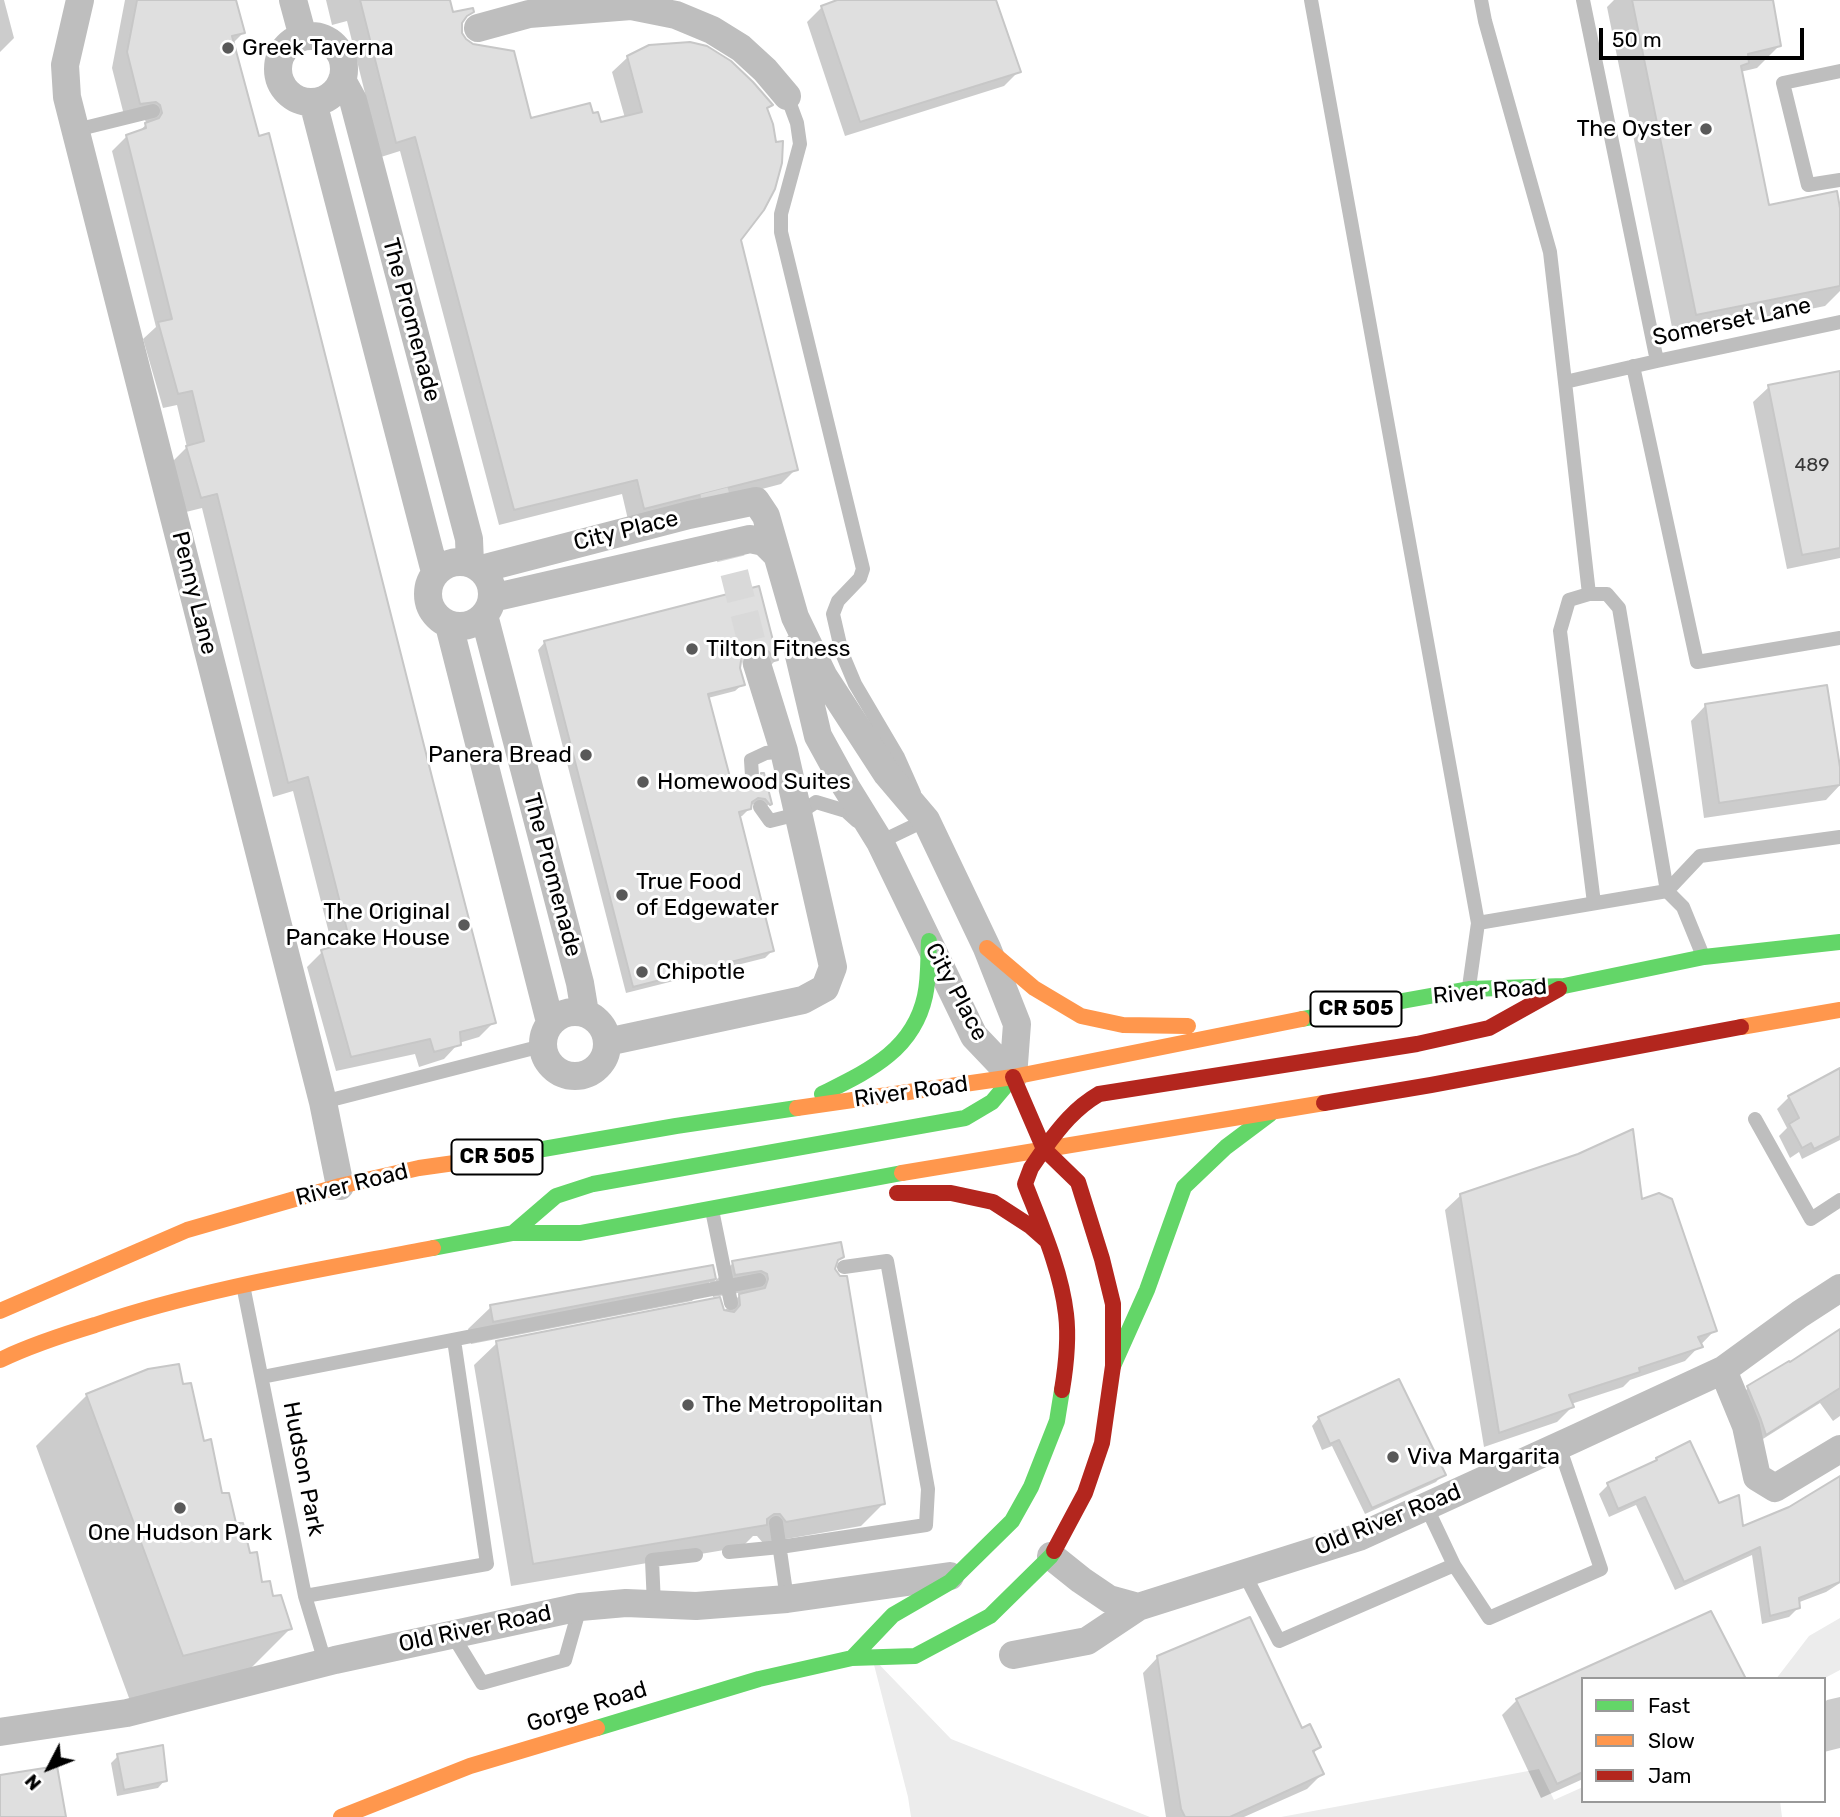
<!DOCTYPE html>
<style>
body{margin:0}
#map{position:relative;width:1840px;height:1817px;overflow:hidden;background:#fff;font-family:Rubik,sans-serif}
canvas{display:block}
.legend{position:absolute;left:1581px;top:1677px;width:245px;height:126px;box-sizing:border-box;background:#fff;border:2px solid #999;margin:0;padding:9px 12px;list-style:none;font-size:21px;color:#000}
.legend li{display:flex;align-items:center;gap:14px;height:35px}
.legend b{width:35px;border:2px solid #999}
.north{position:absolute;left:14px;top:1733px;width:70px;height:70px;-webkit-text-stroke:5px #fff;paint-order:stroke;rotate:228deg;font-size:19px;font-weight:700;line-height:28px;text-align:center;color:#000}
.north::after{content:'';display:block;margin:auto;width:24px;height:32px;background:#000;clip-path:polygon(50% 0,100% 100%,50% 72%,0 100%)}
.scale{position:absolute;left:1599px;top:28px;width:205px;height:32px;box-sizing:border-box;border:4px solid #000;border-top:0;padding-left:9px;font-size:21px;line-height:24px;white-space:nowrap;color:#000;-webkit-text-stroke:5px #fff;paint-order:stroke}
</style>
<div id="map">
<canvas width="1840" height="1817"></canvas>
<ul class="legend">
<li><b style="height:9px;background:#63d668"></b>Fast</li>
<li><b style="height:9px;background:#ff974d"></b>Slow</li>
<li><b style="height:9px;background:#b3261e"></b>Jam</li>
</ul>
<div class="north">N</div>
<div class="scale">50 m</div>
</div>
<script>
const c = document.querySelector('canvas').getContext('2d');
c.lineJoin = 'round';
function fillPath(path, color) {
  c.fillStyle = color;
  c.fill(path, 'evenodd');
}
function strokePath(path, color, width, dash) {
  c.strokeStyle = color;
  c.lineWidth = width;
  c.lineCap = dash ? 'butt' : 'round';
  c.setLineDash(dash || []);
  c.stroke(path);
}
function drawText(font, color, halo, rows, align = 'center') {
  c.font = font + ' Rubik,sans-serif';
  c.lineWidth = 6;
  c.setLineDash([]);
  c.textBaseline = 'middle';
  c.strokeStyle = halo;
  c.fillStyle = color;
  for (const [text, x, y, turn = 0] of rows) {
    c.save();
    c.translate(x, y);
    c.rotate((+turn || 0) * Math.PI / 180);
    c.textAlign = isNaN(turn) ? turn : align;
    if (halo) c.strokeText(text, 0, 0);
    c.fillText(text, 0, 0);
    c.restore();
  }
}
const green = new Path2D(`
 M 1840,1618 L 1840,1670 L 1823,1679 L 1776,1679 L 1809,1636 Z
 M 872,1657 L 951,1739 L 1150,1817 L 911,1817 L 908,1797 Z
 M 1539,1769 L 1554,1800 L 1583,1787 L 1583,1801 L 1780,1801 L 1782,1817 L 1281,1817 Z`);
const shadow = new Path2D(`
 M 0,0 L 4,0 L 14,38 L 0,52 Z
 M 125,0 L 234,0 L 243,33 L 232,44 L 494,1022 L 479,1037 L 459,1043 L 444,1059 L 419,1067 L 415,1054 L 336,1071 L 307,967 L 322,952 L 333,949 L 293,791 L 273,797 L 202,508 L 186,512 L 172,462 L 187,447 L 177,405 L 163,408 L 143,339 L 156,327 L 112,151 L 127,136 L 137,133 L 147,124 L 145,120 L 125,119 L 112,68 Z
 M 326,0 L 448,0 L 452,14 L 472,11 L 461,22 L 460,34 L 530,120 L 592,115 L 600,124 L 625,118 L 612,72 L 628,57 L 770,105 L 766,110 L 739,240 L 796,469 L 781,484 L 629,524 L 622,494 L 499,525 L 400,151 L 381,157 L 347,21 L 332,25 Z
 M 843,0 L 995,0 L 1019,71 L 1004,86 L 845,136 L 807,22 L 822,7 Z
 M 1614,0 L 1771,0 L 1780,45 L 1757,68 L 1740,72 L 1768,207 L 1840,217 L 1840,291 L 1825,306 L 1674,337 L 1607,7 Z
 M 1840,372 L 1840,558 L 1787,569 L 1753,402 L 1769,387 Z
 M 758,588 L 776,660 L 769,667 L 753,655 L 743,655 L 738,668 L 743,684 L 735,691 L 708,698 L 730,783 L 754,787 L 755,782 L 763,775 L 770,803 L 762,811 L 757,805 L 750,804 L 749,809 L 742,816 L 738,817 L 772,951 L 765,958 L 626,993 L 538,650 L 545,642 ZM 753,645 L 767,649 L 767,653 Z
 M 1706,705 L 1840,778 L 1840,785 L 1826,800 L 1704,818 L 1691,721 Z
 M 1840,1070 L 1840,1140 L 1802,1159 L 1799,1152 L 1790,1158 L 1779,1136 L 1787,1128 L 1777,1109 L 1789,1097 Z
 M 1461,1195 L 1640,1202 L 1715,1330 L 1685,1361 L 1630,1380 L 1623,1387 L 1571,1404 L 1572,1407 L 1557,1422 L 1484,1447 L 1445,1210 Z
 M 842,1257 L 834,1264 L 833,1269 L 883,1504 L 861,1526 L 763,1543 L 757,1536 L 753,1536 L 742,1547 L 511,1586 L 474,1365 L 497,1343 L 723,1312 L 741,1294 L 738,1293 L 713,1297 L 710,1282 L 692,1301 L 471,1344 L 468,1329 L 491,1307 L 712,1267 L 715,1281 L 733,1263 Z
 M 1840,1332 L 1840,1416 L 1833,1421 L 1820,1403 L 1755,1444 L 1738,1398 L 1749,1387 Z
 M 182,1386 L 220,1495 L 260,1584 L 272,1598 L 290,1629 L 239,1680 L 132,1706 L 36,1446 L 87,1395 Z
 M 1319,1418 L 1443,1474 L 1436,1482 L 1365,1514 L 1332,1446 L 1322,1450 L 1312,1426 Z
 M 1657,1459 L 1719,1505 L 1741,1529 L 1790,1509 L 1840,1478 L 1840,1583 L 1826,1592 L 1797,1603 L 1798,1608 L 1789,1617 L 1762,1624 L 1752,1555 L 1675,1590 L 1636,1505 L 1609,1517 L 1599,1494 L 1608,1485 L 1650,1466 Z
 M 1158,1657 L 1301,1730 L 1319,1747 L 1313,1754 L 1322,1774 L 1307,1789 L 1244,1817 L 1166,1817 L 1143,1673 Z
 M 1583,1679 L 1583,1779 L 1541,1798 L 1502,1715 L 1517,1700 Z
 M 1840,1697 L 1840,1748 L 1824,1752 L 1824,1703 L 1827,1700 Z
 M 118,1756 L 165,1780 L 158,1788 L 117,1796 L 111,1763 Z`);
const building = new Path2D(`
 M 137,0 L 236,0 L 245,33 L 232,36 L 259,136 L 269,133 L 433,781 L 496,1023 L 460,1032 L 461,1045 L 434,1052 L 430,1039 L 351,1057 L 321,950 L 350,942 L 308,777 L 288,783 L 217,494 L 201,498 L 186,446 L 204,441 L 192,391 L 178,394 L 158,322 L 172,319 L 126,135 L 146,128 L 145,123 L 159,118 L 162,113 L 160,105 L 156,102 L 140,104 L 127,52 Z
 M 360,0 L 450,0 L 453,12 L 473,8 L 474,12 L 467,16 L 462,23 L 462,33 L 466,39 L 473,44 L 514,51 L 531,118 L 590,103 L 593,113 L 598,112 L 601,122 L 642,112 L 627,56 L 649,45 L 690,42 L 707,46 L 731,61 L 753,82 L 773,105 L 767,108 L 773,124 L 776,142 L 783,141 L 782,163 L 775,189 L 764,210 L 741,240 L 798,470 L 644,509 L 637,480 L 514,510 L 415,137 L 396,143 Z
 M 837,0 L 996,0 L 1021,72 L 860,122 L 821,6 Z
 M 1632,0 L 1773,0 L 1781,46 L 1748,54 L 1749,63 L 1741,66 L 1769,205 L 1837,191 L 1840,208 L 1840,286 L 1696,315 Z
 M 1840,371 L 1840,548 L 1802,555 L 1768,385 Z
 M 759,586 L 778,660 L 774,661 L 769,652 L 761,648 L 751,648 L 744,653 L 741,661 L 740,668 L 745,685 L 708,694 L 731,781 L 743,778 L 747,784 L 753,785 L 760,781 L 761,773 L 764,773 L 772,804 L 770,805 L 765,799 L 758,798 L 752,802 L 751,809 L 739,812 L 774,951 L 633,987 L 544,641 Z
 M 1827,685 L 1840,767 L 1840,785 L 1719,803 L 1705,704 Z
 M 1840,1068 L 1840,1136 L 1814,1149 L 1811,1143 L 1802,1148 L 1789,1124 L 1799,1118 L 1788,1096 Z
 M 1633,1129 L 1642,1199 L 1659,1193 L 1672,1199 L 1717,1331 L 1698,1337 L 1703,1347 L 1639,1368 L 1640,1372 L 1569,1395 L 1574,1407 L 1499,1433 L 1460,1194 L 1578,1154 Z
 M 841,1242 L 844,1257 L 838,1260 L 835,1269 L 840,1276 L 847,1276 L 885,1504 L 786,1522 L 780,1514 L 774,1514 L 767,1519 L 767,1525 L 533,1564 L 496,1341 L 720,1297 L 724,1310 L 734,1312 L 740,1305 L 739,1294 L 765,1288 L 768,1279 L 767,1274 L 761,1271 L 735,1275 L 732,1261 Z
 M 713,1265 L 716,1279 L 493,1322 L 490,1305 Z
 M 1840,1329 L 1840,1388 L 1766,1435 L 1761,1420 L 1747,1386 L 1789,1361 L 1790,1362 Z
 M 179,1364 L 183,1384 L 191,1383 L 204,1441 L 211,1439 L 222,1493 L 229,1493 L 236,1523 L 243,1523 L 250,1553 L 257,1552 L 262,1582 L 270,1581 L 273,1596 L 281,1595 L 292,1629 L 183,1656 L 86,1394 L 148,1369 Z
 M 1399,1379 L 1446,1475 L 1372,1508 L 1339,1440 L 1330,1444 L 1318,1417 Z
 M 1690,1441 L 1719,1503 L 1739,1495 L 1743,1526 L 1789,1507 L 1840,1476 L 1840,1582 L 1799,1598 L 1800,1608 L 1770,1616 L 1760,1547 L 1684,1582 L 1645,1497 L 1618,1509 L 1607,1483 L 1657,1460 L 1656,1458 Z
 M 1711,1611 L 1746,1679 L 1583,1679 L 1583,1772 L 1557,1784 L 1516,1699 Z
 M 1250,1617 L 1302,1728 L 1310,1724 L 1321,1747 L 1313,1751 L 1324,1774 L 1230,1817 L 1185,1817 L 1181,1809 L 1157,1656 Z
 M 163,1745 L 167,1781 L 124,1790 L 117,1754 Z
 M 57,1766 L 66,1817 L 0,1817 L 0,1775 Z`);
const streetTunnel = new Path2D(`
 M 714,491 L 757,664`);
const lane = new Path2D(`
 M 1311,0 L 1478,923 L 1469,987
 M 1481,0 L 1485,21 L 1550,252 L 1565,382
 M 1583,0 L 1657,361
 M 1840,71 L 1783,83 L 1808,185 L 1840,180
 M 787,96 L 797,123 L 800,144 L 781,214 L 781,232 L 863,569 L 860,578 L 838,601 L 833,614 L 842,653 L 855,684 L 898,757 L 914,793
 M 76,130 L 153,111
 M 1633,366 L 1697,662 L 1840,638
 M 1589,594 L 1565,382 L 1657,361 L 1840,322
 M 752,776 L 751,760 L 766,753 L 784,751
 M 760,807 L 770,821 L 798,814 L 816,802 L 846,811 L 857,821
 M 878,839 L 880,842 L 926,820 L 926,818
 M 1594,903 L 1560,631 L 1569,600 L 1589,594 L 1607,594 L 1619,608 L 1667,891 L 1683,907 L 1703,956
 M 1478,923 L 1667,891 L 1700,856 L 1840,837
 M 323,1102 L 542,1046
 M 1755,1119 L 1811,1219 L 1840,1200
 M 712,1210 L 731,1303
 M 243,1285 L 305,1596 L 325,1662
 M 262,1377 L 759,1280
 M 776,1523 L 787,1599
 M 729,1552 L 780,1547 L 926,1525 L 928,1489 L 887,1261 L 844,1267
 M 1454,1565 L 1489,1618 L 1601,1569 L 1559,1446
 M 1244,1573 L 1279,1641 L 1454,1565 L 1426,1506
 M 305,1596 L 487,1564 L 454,1340
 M 654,1605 L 652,1560 L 696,1555
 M 452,1634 L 482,1683 L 565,1660 L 580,1607`);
const street = new Path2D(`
 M 80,0 L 65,65 L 67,97 L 323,1102 L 340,1186
 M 293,0 L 303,37
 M 478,28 L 529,14 L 631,6 L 676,15 L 712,30 L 741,48 L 765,70 L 787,96
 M278 69a33 33 0 1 1 66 0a33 33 0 1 1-66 0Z
 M 342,80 L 353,100 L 469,539 L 470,563
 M 313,102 L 435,572
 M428 594a32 32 0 1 1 64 0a32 32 0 1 1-64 0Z
 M 481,569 L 689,515 L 756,501 L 766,516 L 795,617 L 824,677 L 887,774 L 926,820 L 987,948 L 1017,1024 L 1013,1077
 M 492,598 L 750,539 L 764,542 L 777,555
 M 484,615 L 580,983 L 585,1013
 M 449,625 L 550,1022
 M 797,647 L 818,736 L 846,787 L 880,842 L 974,1036 L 1013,1077
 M543 1044a32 32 0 1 1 64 0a32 32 0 1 1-64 0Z
 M 607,1042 L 803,1000 L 825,988 L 833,967 L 784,751 L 757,664
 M 1723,1370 L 1746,1426 L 1757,1477 L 1775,1488 L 1840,1449
 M 1051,1556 L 1081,1580 L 1109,1599 L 1138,1607 L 1359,1537 L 1574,1439 L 1723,1370 L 1800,1314 L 1840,1288
 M 1013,1655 L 1087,1641 L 1138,1607
 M 0,1732 L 127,1713 L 335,1660 L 580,1607 L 626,1603 L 696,1606 L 787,1599 L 950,1576`);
const fast = new Path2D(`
 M 1302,1019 L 1469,989 L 1564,986 L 1704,957 L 1840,942
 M 822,1094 C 868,1071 913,1051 925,996 C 929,978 928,959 929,941
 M 497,1157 L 676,1126 L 797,1108
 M 513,1233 L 556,1196 L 593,1184 L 965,1118 L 992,1102 L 1013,1077
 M 433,1248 L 513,1233 L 580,1233 L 902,1173
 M 1113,1366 L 1147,1290 L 1184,1187 L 1226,1147 L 1270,1114
 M 852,1658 L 893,1615 L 950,1582 L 1012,1521 L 1031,1487 L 1057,1421 L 1062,1390
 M 597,1728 L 759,1679 L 852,1658 L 915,1656 L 990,1616 L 1051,1556 L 1054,1551`);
const slow = new Path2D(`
 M 987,948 L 1034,988 L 1081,1016 L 1123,1025 L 1188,1026
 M 1741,1027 L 1840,1010
 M 797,1108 L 1013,1077 L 1302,1019
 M 902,1173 L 1324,1103
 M 0,1311 L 187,1230 L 340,1186 L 419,1168 L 497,1157
 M 0,1360 C 31,1345 62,1335 95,1325 C 205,1288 319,1270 433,1248
 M 341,1817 L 470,1766 L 597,1728`);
const jam = new Path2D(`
 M 1013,1077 L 1044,1149 L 1078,1182 L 1102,1259 L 1113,1304 L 1113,1366 L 1102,1443 L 1085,1493 L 1054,1551
 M 1324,1103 L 1431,1085 L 1741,1027
 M 1044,1149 L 1031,1168 L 1025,1184 C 1041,1225 1061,1270 1066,1314 C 1069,1339 1066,1366 1062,1390
 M 1044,1149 C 1060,1127 1075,1108 1099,1094 L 1417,1044 L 1489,1028 L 1559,989
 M 897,1193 L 951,1193 L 993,1202 L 1030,1226 L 1047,1241`);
const markers = [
 [228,48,7,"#595959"],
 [1706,129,7,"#595959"],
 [692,649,7,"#595959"],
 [586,755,7,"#595959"],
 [643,782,7,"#595959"],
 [622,895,7,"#595959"],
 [464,925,7,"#595959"],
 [642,972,7,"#595959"],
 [688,1405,7,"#595959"],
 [1393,1457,7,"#595959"],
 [180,1508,7,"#595959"]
];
const numberNames = [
 ["489",1812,466]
];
const shields = [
 [1356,1009,91],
 [497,1157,91]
];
const shieldNames = [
 ["CR 505",1356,1009],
 ["CR 505",497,1157]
];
const poiNames = [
 ["Greek Taverna",242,48],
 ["The Oyster",1692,129,"right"],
 ["Tilton Fitness",706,649],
 ["Panera Bread",572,755,"right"],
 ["Homewood Suites",657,782],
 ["True Food",636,882],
 ["of Edgewater",636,908],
 ["The Original",450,912,"right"],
 ["Pancake House",450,938,"right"],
 ["Chipotle",656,972],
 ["The Metropolitan",702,1405],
 ["Viva Margarita",1407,1457],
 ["One Hudson Park",180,1533,"center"]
];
const streetNames = [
 ["The Promenade",411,320,75],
 ["Somerset Lane",1732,322,-12],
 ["City Place",626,531,-14],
 ["Penny Lane",194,593,76],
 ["The Promenade",552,875,75],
 ["City Place",956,992,62],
 ["River Road",1490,992,-5],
 ["River Road",911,1092,-8],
 ["River Road",352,1185,-14],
 ["Hudson Park",303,1469,79],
 ["Old River Road",1388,1520,-22],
 ["Old River Road",475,1629,-12],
 ["Gorge Road",587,1707,-17]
];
fillPath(green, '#ececec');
fillPath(shadow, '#0003');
fillPath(building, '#dfdfdf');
strokePath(building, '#c7c7c7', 2);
strokePath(streetTunnel, '#d9d9d9', 28, [28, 14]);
strokePath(lane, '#bebebe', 14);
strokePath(street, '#bebebe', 28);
strokePath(fast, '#63d668', 16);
strokePath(slow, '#ff974d', 16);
strokePath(jam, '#b3261e', 16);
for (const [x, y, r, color] of markers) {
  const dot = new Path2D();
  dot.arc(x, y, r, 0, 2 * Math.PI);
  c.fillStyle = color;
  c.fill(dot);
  strokePath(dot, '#fff', 2.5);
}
drawText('19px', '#383838', null, numberNames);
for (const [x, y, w] of shields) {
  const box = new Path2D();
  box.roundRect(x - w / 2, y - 17.5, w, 35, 5);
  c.fillStyle = '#fff';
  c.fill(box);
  strokePath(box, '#000', 2);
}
drawText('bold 21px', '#000', null, shieldNames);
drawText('23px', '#000', '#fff', poiNames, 'left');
drawText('23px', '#000', '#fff', streetNames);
</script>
